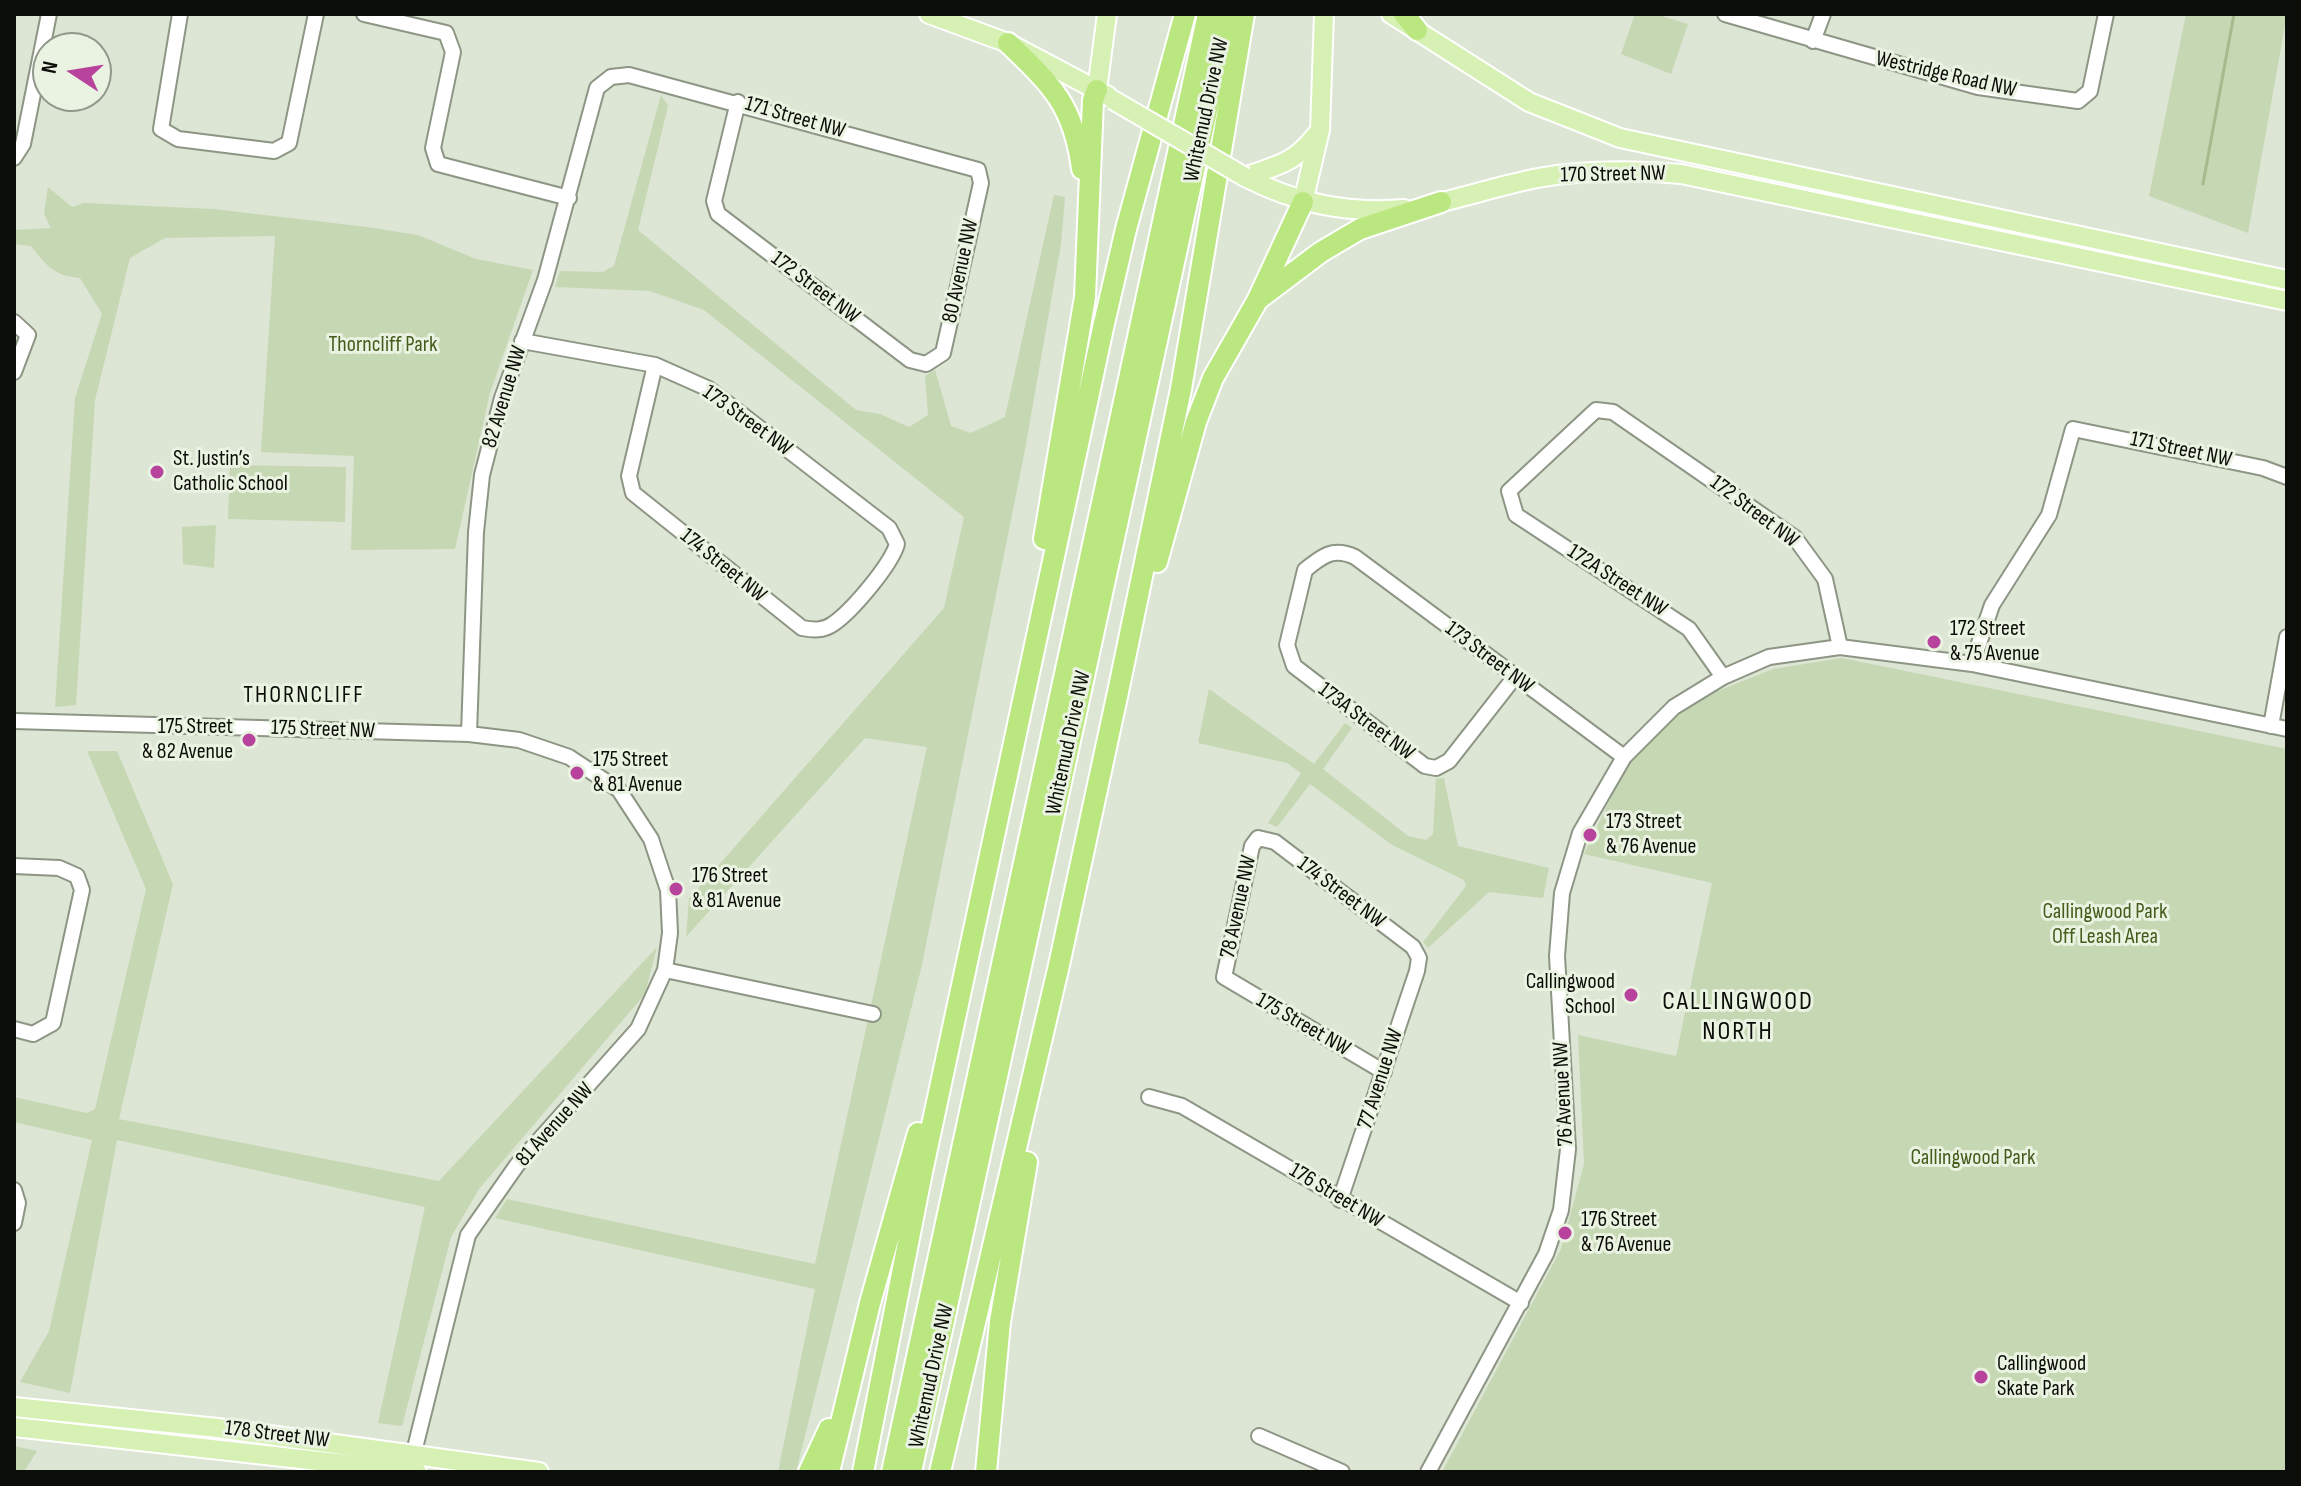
<!DOCTYPE html>
<meta charset="utf-8">
<style>
body{margin:0}
#map{position:relative;width:2301px;height:1486px;overflow:hidden;background:#dde5d4;font-family:"Sofia Sans Condensed",sans-serif}
canvas{display:block}
.frame{position:absolute;inset:0;border:16px solid #0b0e08;pointer-events:none}
.north{position:absolute;left:32px;top:32px;width:80px;height:80px;box-sizing:border-box;background:#eaf3e1;border:2px solid #91978a;border-radius:50%;rotate:282deg;font-size:22px;font-weight:700;line-height:32px;text-align:center;color:#0b0e08}
.north::after{content:'';display:block;margin:auto;width:28px;height:36px;background:#b7439c;clip-path:polygon(50% 0,100% 100%,50% 72%,0 100%)}
</style>
<div id="map">
<canvas width="2301" height="1486"></canvas>
<div class="frame"></div>
<div class="north">N</div>
</div>
<script>
const c = document.querySelector('canvas').getContext('2d');
c.lineJoin = 'round';
function fillPath(path, color) {
  c.fillStyle = color;
  c.fill(path, 'evenodd');
}
function strokePath(path, color, width, dash) {
  c.strokeStyle = color;
  c.lineWidth = width;
  c.lineCap = dash ? 'butt' : 'round';
  c.setLineDash(dash || []);
  c.stroke(path);
}
function drawText(font, color, halo, rows, align = 'center') {
  c.font = font + ' "Sofia Sans Condensed",sans-serif';
  c.lineWidth = 6;
  c.setLineDash([]);
  c.textBaseline = 'middle';
  c.strokeStyle = halo;
  c.fillStyle = color;
  for (const [text, x, y, turn = 0] of rows) {
    c.save();
    c.translate(x, y);
    c.rotate((+turn || 0) * Math.PI / 180);
    c.textAlign = isNaN(turn) ? turn : align;
    if (halo) c.strokeText(text, 0, 0);
    c.fillText(text, 0, 0);
    c.restore();
  }
}
const green = new Path2D(`
 M 1635,14 L 1655,14 L 1688,24 L 1671,74 L 1621,54 Z
 M 2186,14 L 2287,14 L 2248,233 L 2149,196 Z
 M 661,95 L 668,106 L 638,230 L 856,410 L 880,414 L 909,427 L 928,415 L 925,376 L 935,370 L 951,426 L 971,433 L 1005,417 L 1054,195 L 1065,197 L 1061,244 L 1024,455 L 921,969 L 796,1472 L 778,1472 L 815,1289 L 495,1218 L 507,1199 L 815,1264 L 927,747 L 865,738 L 686,937 L 689,899 L 944,608 L 964,517 L 704,310 L 650,291 L 555,287 L 560,271 L 603,272 L 614,266 Z
 M 48,187 L 72,207 L 84,203 L 213,209 L 367,227 L 418,235 L 476,259 L 533,270 L 490,393 L 455,549 L 351,550 L 354,456 L 261,452 L 275,236 L 165,238 L 130,258 L 95,400 L 76,705 L 55,707 L 75,398 L 102,314 L 80,278 C 54,276 47,266 31,246 L 14,244 L 14,230 L 51,228 L 44,214 Z
 M 230,465 L 346,467 L 345,522 L 228,519 Z
 M 216,525 L 214,568 L 183,564 L 182,527 Z
 M 1842,658 L 2287,749 L 2287,1472 L 1442,1472 L 1561,1249 L 1584,1164 L 1578,1035 L 1676,1056 L 1712,883 L 1584,854 L 1626,766 L 1690,702 L 1773,669 Z
 M 1209,689 L 1314,764 L 1345,723 L 1352,728 L 1323,769 L 1408,836 L 1426,840 L 1433,834 L 1436,779 L 1444,778 L 1458,846 L 1549,868 L 1543,898 L 1489,892 L 1428,948 L 1423,942 L 1466,886 L 1464,880 L 1392,845 L 1310,784 L 1277,827 L 1268,823 L 1301,773 L 1287,763 L 1198,743 Z
 M 87,751 L 117,751 L 173,884 L 119,1119 L 439,1181 L 657,947 L 645,994 L 479,1189 L 451,1237 L 402,1426 L 378,1423 L 425,1207 L 117,1140 L 70,1393 L 20,1382 L 49,1331 L 92,1140 L 14,1122 L 14,1097 L 87,1113 L 95,1109 L 146,889 Z
 M 14,1446 L 37,1451 L 24,1472 L 14,1472 Z`);
const stream = new Path2D(`
 M 2203,184 L 2234,14`);
const minor = new Path2D(`
 M 180,14 L 161,129 L 178,139 L 274,151 L 289,143 L 316,14
 M 364,14 L 446,33 L 453,52 L 433,148 L 438,164 L 569,198
 M 1725,14 L 1978,87 L 2078,101 L 2090,91 L 2106,14
 M 1813,41 L 1823,14
 M 14,158 L 23,144 L 49,14
 M 14,322 L 28,335 L 14,372
 M 522,341 L 655,365 L 709,389 L 889,528 L 897,544 C 891,565 852,611 833,624 C 823,631 813,630 802,628 L 633,493 L 629,476 L 655,365
 M 1972,664 L 1992,605 L 2049,515 L 2073,429 L 2263,468 L 2287,477
 M 1723,677 L 1689,629 L 1516,515 L 1509,491 L 1596,410 L 1613,412 L 1795,538 L 1825,579 L 1840,647
 M 1514,678 L 1449,761 L 1436,768 L 1425,766 L 1294,666 L 1287,645 L 1305,570 C 1322,556 1333,547 1355,557 L 1624,757
 M 14,721 L 469,734 L 519,740 L 569,757 L 619,790 L 651,839 L 668,890 L 670,933 L 665,970 L 638,1029 L 517,1165 L 468,1235 L 411,1464
 M 2271,726 L 2287,637
 M 469,734 L 476,532 L 482,475 L 502,398 L 545,280 L 597,88 L 611,77 L 629,75 L 978,170 L 981,183 L 943,353 L 926,364 L 910,360 L 718,214 L 714,201 L 738,102
 M 14,866 L 59,868 L 77,876 L 82,890 L 53,1023 L 33,1034 L 14,1029
 M 665,970 L 873,1014
 M 1149,1097 L 1182,1106 L 1521,1303
 M 14,1190 L 18,1203 L 14,1223
 M 1340,1200 L 1417,971 L 1419,958 L 1413,947 L 1275,842 L 1258,838 L 1252,846 L 1224,977 L 1384,1072
 M 1259,1436 L 1342,1472
 M 1428,1472 L 1546,1254 L 1561,1210 L 1568,1149 L 1557,956 L 1562,893 L 1580,833 L 1624,757 L 1674,707 L 1723,677 L 1769,657 L 1840,647 L 1972,664 L 2287,729`);
const major = new Path2D(`
 M 929,14 L 1008,43 L 1108,96
 M 1391,14 L 1529,102 L 1620,138 L 2287,280
 M 1097,90 L 1107,14
 M 1245,177 C 1296,203 1346,214 1404,209
 M 1245,177 C 1279,164 1292,165 1316,135
 M 1303,202 L 1320,130 L 1324,14
 M 1429,205 C 1466,197 1501,185 1538,178 C 1586,169 1633,170 1681,174 L 2287,301
 M 14,1407 L 218,1428 L 539,1472
 M 14,1427 L 417,1472`);
const highway = new Path2D(`
 M 1404,14 L 1417,30
 M 1008,43 C 1052,85 1074,106 1082,169
 M 1260,298 L 1321,252 L 1360,229 L 1441,202
 M 1044,539 L 1085,297 L 1093,100 L 1097,90
 M 1157,562 L 1196,422 L 1213,378 L 1257,301 L 1303,202
 M 809,1472 L 829,1429
 M 829,1472 L 870,1303 L 918,1133
 M 863,1472 L 922,1172 L 1103,328 L 1126,229 L 1185,14
 M 892,1472 L 1208,14
 M 911,1472 L 1228,14
 M 940,1472 L 1059,965 L 1118,692 L 1181,389 L 1244,14
 M 986,1472 L 1000,1322 L 1027,1162`);
const majorBridge = new Path2D(`
 M 1113,100 L 1245,177`);
const markers = [
 [157,472,8,"#b7439c"],
 [1934,642,8,"#b7439c"],
 [249,740,8,"#b7439c"],
 [577,773,8,"#b7439c"],
 [1590,835,8,"#b7439c"],
 [676,889,8,"#b7439c"],
 [1631,995,8,"#b7439c"],
 [1565,1233,8,"#b7439c"],
 [1981,1377,8,"#b7439c"]
];
const streetNames = [
 ["Westridge Road NW",1946,75,13],
 ["Whitemud Drive NW",1207,110,-78],
 ["171 Street NW",795,118,16],
 ["170 Street NW",1613,175,-1],
 ["80 Avenue NW",961,271,-78],
 ["172 Street NW",815,288,37],
 ["82 Avenue NW",505,397,-73],
 ["173 Street NW",747,421,36],
 ["171 Street NW",2181,450,12],
 ["172 Street NW",1754,512,37],
 ["174 Street NW",723,566,39],
 ["172A Street NW",1617,581,33],
 ["173 Street NW",1489,658,37],
 ["173A Street NW",1366,722,37],
 ["175 Street NW",323,730,2],
 ["Whitemud Drive NW",1069,743,-78],
 ["174 Street NW",1341,893,37],
 ["78 Avenue NW",1239,907,-78],
 ["175 Street NW",1303,1025,30],
 ["77 Avenue NW",1381,1079,-72],
 ["76 Avenue NW",1564,1094,-93],
 ["81 Avenue NW",555,1125,-48],
 ["176 Street NW",1336,1196,31],
 ["Whitemud Drive NW",932,1376,-78],
 ["178 Street NW",277,1435,7]
];
const parkNames = [
 ["Thorncliff Park",383,345],
 ["Callingwood Park",2105,912],
 ["Off Leash Area",2105,937],
 ["Callingwood Park",1973,1158]
];
const poiNames = [
 ["St. Justin’s",173,459],
 ["Catholic School",173,484],
 ["172 Street",1950,629],
 ["& 75 Avenue",1950,654],
 ["175 Street",233,727,"right"],
 ["& 82 Avenue",233,752,"right"],
 ["175 Street",593,760],
 ["& 81 Avenue",593,785],
 ["173 Street",1606,822],
 ["& 76 Avenue",1606,847],
 ["176 Street",692,876],
 ["& 81 Avenue",692,901],
 ["Callingwood",1615,982,"right"],
 ["School",1615,1007,"right"],
 ["176 Street",1581,1220],
 ["& 76 Avenue",1581,1245],
 ["Callingwood",1997,1364],
 ["Skate Park",1997,1389]
];
const neighbourhoodNames = [
 ["THORNCLIFF",304,696]
];
const quarterNames = [
 ["CALLINGWOOD",1738,1002],
 ["NORTH",1738,1032]
];
fillPath(green, '#c6d7b3');
strokePath(stream, '#a5ba8d', 3);
strokePath(minor, '#8d9584', 18);
strokePath(major, '#fff', 22);
strokePath(highway, '#fff', 24);
strokePath(minor, '#fff', 14);
strokePath(major, '#d6f1b3', 18);
strokePath(highway, '#bbe780', 20);
strokePath(majorBridge, '#fff', 22, []);
strokePath(majorBridge, '#d6f1b3', 18);
for (const [x, y, r, color] of markers) {
  const dot = new Path2D();
  dot.arc(x, y, r, 0, 2 * Math.PI);
  c.fillStyle = color;
  c.fill(dot);
  strokePath(dot, '#eaf3e1', 3);
}
drawText('22px', '#0b0e08', '#eaf3e1', streetNames);
drawText('22px', '#445d1c', '#eaf3e1', parkNames);
drawText('22px', '#0b0e08', '#eaf3e1', poiNames, 'left');
c.letterSpacing = '2px';
drawText('24px', '#0b0e08', '#eaf3e1', neighbourhoodNames);
c.letterSpacing = '0px';
c.letterSpacing = '2px';
drawText('26px', '#0b0e08', '#eaf3e1', quarterNames);
c.letterSpacing = '0px';
</script>
